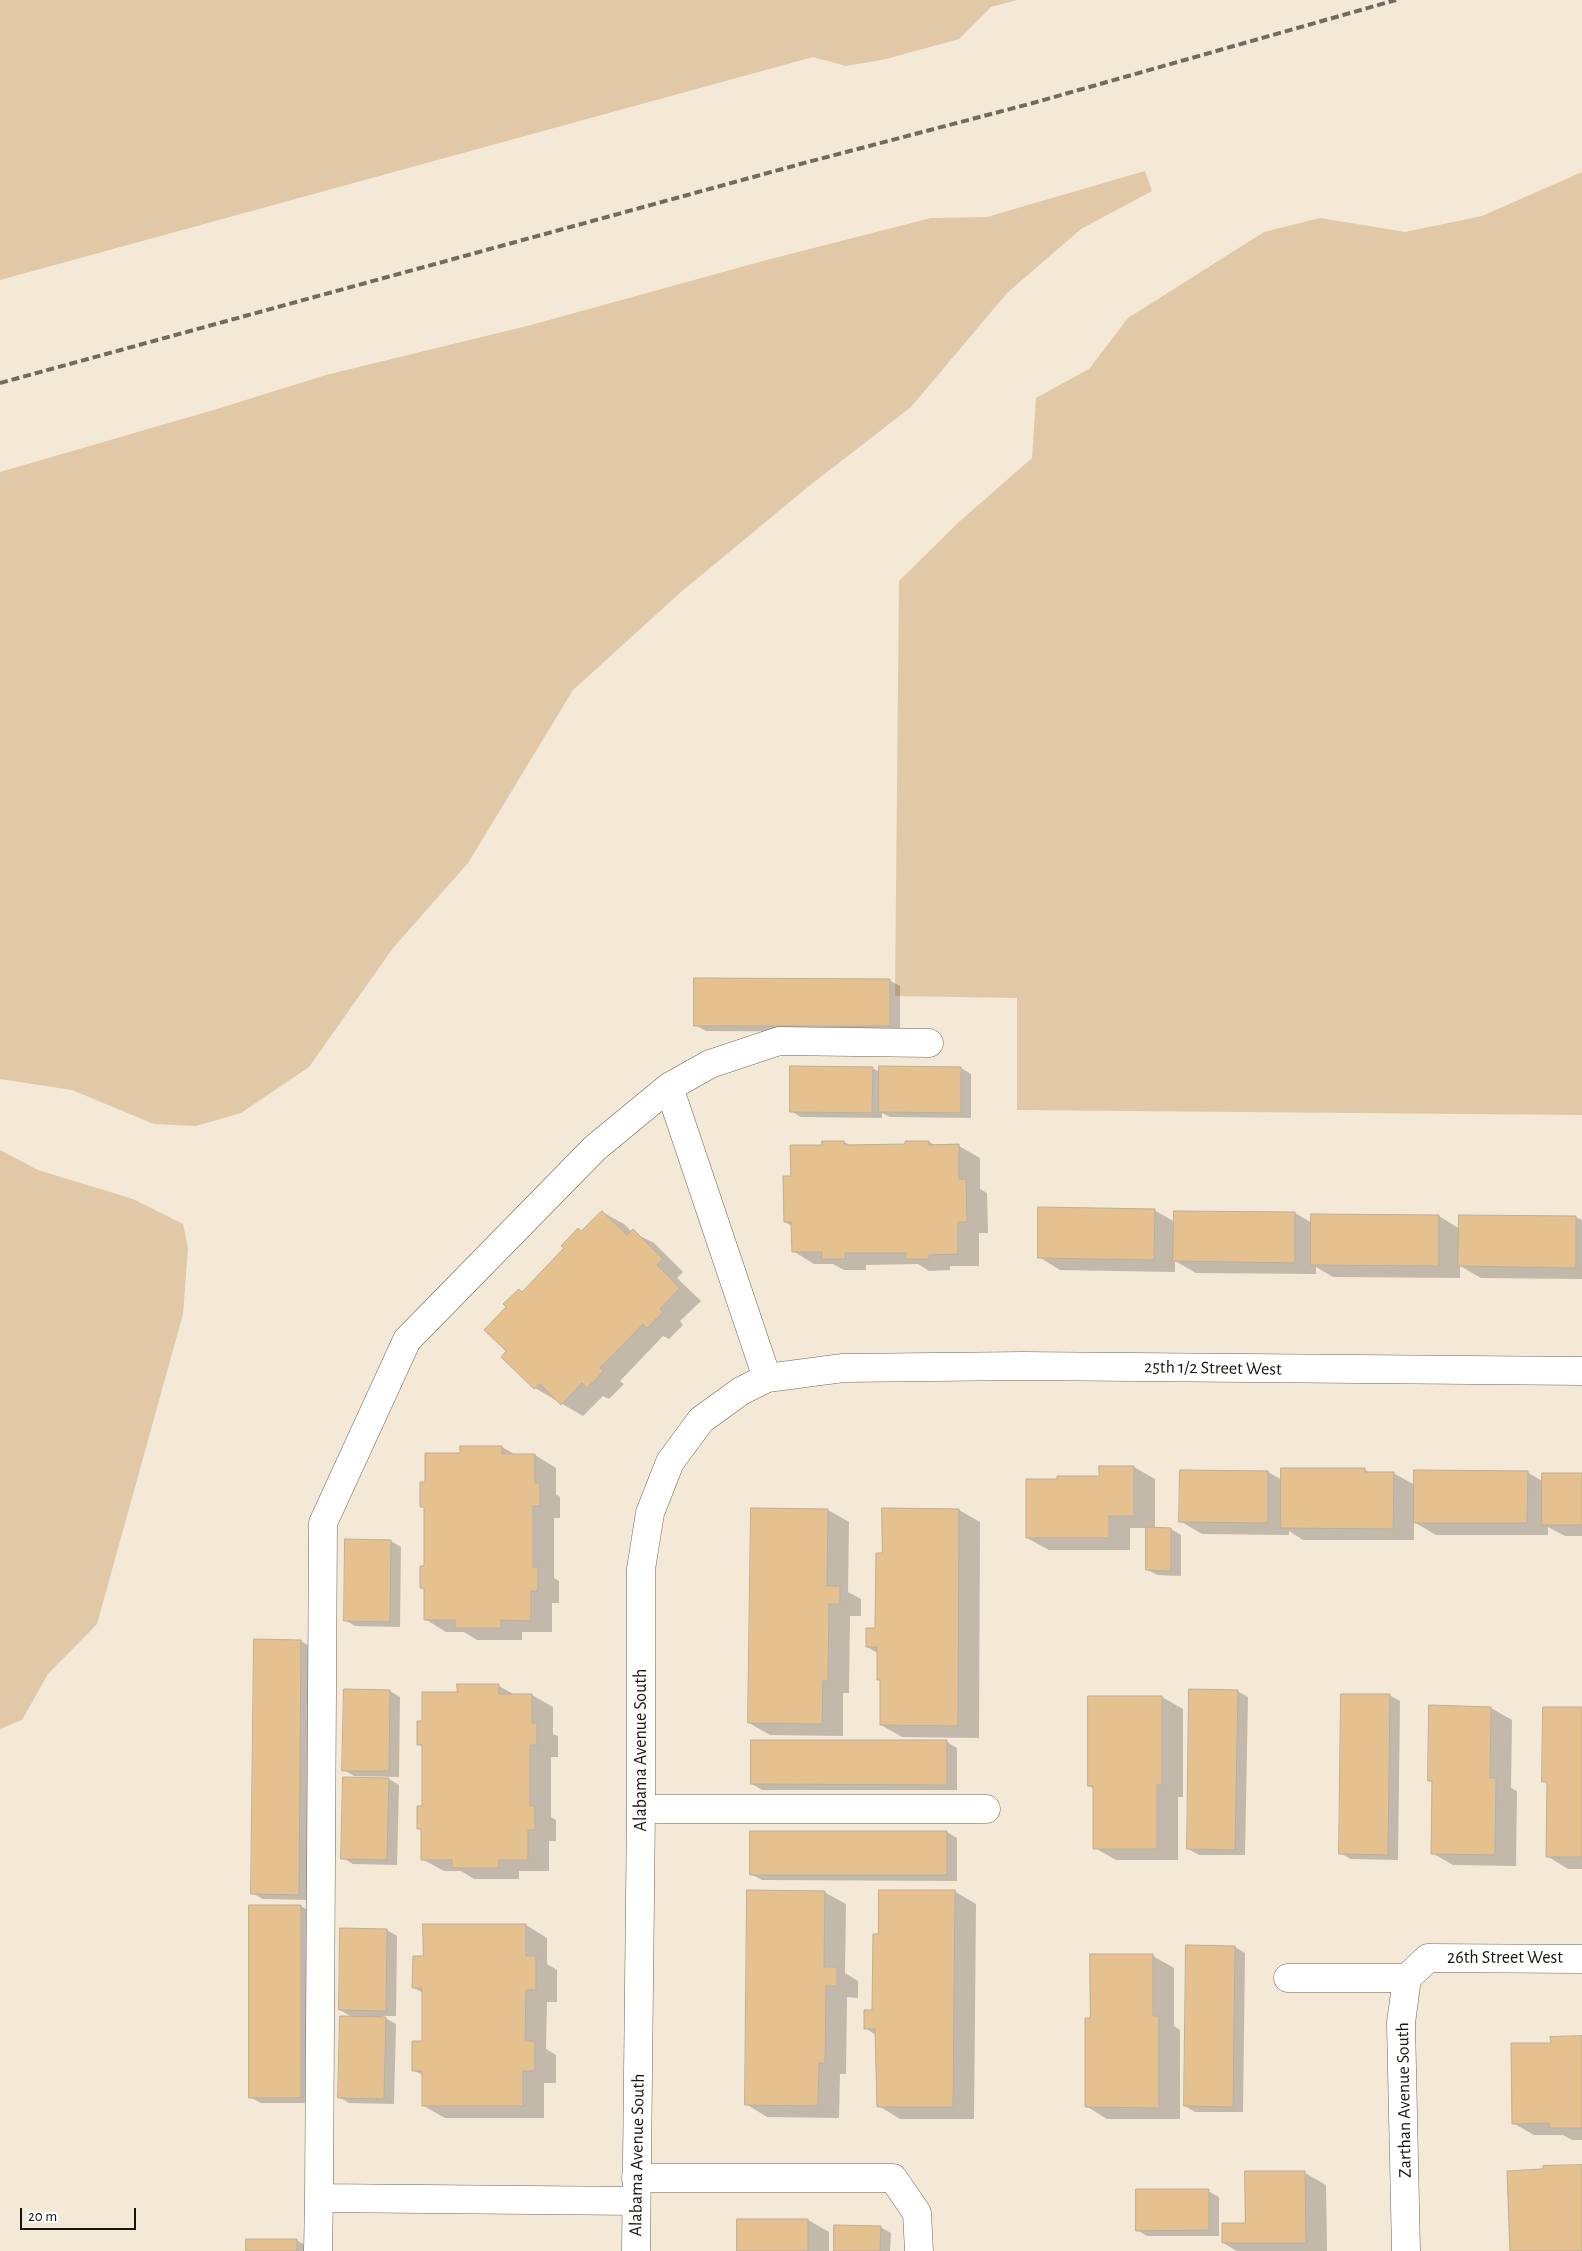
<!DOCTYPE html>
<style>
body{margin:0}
#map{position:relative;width:1582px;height:2251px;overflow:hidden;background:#f4e8d6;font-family:"Alegreya Sans",sans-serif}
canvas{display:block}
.scale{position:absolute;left:20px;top:2208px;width:116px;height:22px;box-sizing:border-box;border:2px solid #18140e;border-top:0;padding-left:6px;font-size:15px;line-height:18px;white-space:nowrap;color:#18140e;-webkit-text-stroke:4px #fff;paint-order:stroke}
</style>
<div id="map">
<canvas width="1582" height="2251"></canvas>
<div class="scale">20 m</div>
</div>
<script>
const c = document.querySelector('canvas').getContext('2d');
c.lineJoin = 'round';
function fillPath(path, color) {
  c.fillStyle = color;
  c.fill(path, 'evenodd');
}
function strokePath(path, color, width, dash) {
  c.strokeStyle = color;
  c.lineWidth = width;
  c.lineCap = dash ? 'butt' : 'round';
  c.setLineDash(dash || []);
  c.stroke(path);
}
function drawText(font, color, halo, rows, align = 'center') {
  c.font = font + ' "Alegreya Sans",sans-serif';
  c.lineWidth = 4;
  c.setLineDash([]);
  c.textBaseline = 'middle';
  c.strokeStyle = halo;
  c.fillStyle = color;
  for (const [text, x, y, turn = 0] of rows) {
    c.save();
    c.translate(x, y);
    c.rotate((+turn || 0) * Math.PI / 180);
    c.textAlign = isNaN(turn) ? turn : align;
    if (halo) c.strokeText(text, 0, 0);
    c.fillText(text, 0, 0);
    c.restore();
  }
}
const green = new Path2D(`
 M 0,0 L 1017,0 L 991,7 L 959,39 L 886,59 L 846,66 L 813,57 L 0,280 Z
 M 1145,171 L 1152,191 L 1081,229 L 1007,293 L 911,407 L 809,486 L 681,592 L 573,690 L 468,863 L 393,948 L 309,1067 L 241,1113 L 196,1126 L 154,1124 L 72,1090 L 0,1079 L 0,472 L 217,409 L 326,375 L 531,325 L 763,261 L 931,218 L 987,217 Z
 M 1582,172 L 1582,1115 L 1017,1110 L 1017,998 L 895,996 L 899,581 L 959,522 L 1032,458 L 1036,398 L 1089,369 L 1128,318 L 1264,232 L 1320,218 L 1405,232 L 1482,216 Z
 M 0,1150 L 38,1170 L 133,1199 L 183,1224 L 188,1248 L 183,1314 L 97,1624 L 48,1674 L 22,1720 L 0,1729 Z`);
const shadow = new Path2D(`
 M 889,980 L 900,986 L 900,1032 L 706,1031 L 695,1025 Z
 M 872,1068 L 880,1072 L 961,1068 L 971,1074 L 971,1118 L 890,1117 L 882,1113 L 882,1118 L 801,1117 L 791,1111 Z
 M 844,1142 L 852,1146 L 906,1146 L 929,1142 L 936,1146 L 959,1146 L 980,1158 L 980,1189 L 987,1193 L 988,1233 L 979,1233 L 979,1266 L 950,1266 L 950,1270 L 929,1271 L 918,1264 L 866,1265 L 866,1270 L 844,1270 L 833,1264 L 814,1264 L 793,1251 L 792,1226 L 785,1222 L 792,1177 L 823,1146 Z
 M 1154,1210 L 1175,1222 L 1175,1212 L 1295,1213 L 1312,1223 L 1439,1216 L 1460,1229 L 1460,1216 L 1576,1217 L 1582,1220 L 1582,1279 L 1481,1278 L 1460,1266 L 1460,1278 L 1333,1277 L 1316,1267 L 1316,1274 L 1196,1273 L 1175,1261 L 1175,1272 L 1060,1270 L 1039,1257 Z
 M 602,1212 L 624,1224 L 632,1232 L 654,1243 L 683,1272 L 677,1278 L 701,1301 L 680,1321 L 683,1325 L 669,1339 L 663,1336 L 620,1381 L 624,1384 L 609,1399 L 603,1396 L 583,1416 L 535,1388 L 503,1357 L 508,1351 L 508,1307 L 519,1290 L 523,1292 Z
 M 502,1447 L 516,1455 L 535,1455 L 556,1468 L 556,1494 L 560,1497 L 560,1518 L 554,1518 L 554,1578 L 559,1581 L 559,1603 L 552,1603 L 552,1632 L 522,1632 L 522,1640 L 477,1640 L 464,1632 L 446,1632 L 425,1619 L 425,1590 L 421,1588 L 426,1568 L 426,1508 L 421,1506 L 426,1483 L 461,1454 Z
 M 1134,1467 L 1155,1479 L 1155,1529 L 1171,1529 L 1181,1535 L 1181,1576 L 1158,1575 L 1147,1570 L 1148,1528 L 1130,1528 L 1130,1550 L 1049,1550 L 1027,1538 L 1100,1477 Z
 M 1282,1469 L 1365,1470 L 1371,1473 L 1393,1473 L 1415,1485 L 1527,1472 L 1544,1482 L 1582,1474 L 1582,1536 L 1565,1536 L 1548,1527 L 1548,1535 L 1436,1535 L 1414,1522 L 1414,1540 L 1303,1540 L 1289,1531 L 1289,1535 L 1202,1534 L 1180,1521 L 1268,1472 L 1282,1480 Z
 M 883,1509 L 959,1510 L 980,1522 L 979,1738 L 902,1737 L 881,1725 L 881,1681 L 878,1679 L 878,1653 L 867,1647 L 876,1629 L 883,1554 Z
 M 828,1510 L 849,1522 L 848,1592 L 861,1599 L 861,1616 L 850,1616 L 849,1693 L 843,1693 L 843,1736 L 770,1735 L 749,1723 Z
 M 391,1541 L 401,1547 L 400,1627 L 355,1626 L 345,1620 Z
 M 301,1641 L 311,1647 L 309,1900 L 263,1899 L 252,1893 Z
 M 458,1686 L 499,1686 L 515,1695 L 532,1695 L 553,1707 L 553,1734 L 558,1736 L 558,1757 L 551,1757 L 551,1817 L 556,1820 L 556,1841 L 549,1841 L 549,1871 L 519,1871 L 519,1879 L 474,1879 L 461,1871 L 444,1871 L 422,1859 L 422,1830 L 418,1828 L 423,1807 L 423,1747 L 419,1745 L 423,1723 L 458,1694 Z
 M 390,1691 L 400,1697 L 399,1777 L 354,1776 L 344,1770 Z
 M 1237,1691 L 1248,1697 L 1245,1855 L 1199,1855 L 1188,1849 Z
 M 1389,1695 L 1400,1701 L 1398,1860 L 1351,1859 L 1340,1853 Z
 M 1162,1697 L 1183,1709 L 1183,1797 L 1178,1797 L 1178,1860 L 1116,1860 L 1095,1848 L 1095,1789 L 1089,1786 Z
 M 1491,1708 L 1512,1720 L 1511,1788 L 1517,1791 L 1516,1866 L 1453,1865 L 1432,1853 L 1433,1783 L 1429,1780 Z
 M 1582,1708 L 1582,1869 L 1568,1869 L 1547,1856 L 1548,1783 L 1544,1781 Z
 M 752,1741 L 947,1742 L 957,1748 L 957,1790 L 762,1790 L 752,1784 Z
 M 344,1779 L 389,1779 L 399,1785 L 397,1865 L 353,1864 L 343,1858 Z
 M 751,1832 L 947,1832 L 957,1838 L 957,1881 L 762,1880 L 751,1874 Z
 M 954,1891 L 976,1904 L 974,2119 L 900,2119 L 879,2106 L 876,2035 L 865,2028 L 874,2012 L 880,1936 Z
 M 824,1892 L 846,1904 L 845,1973 L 858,1981 L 858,1998 L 847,1997 L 846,2074 L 840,2074 L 839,2118 L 767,2117 L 746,2104 Z
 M 301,1906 L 311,1912 L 311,2103 L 261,2103 L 250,2097 Z
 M 526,1925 L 547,1938 L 547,1964 L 557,1970 L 557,2002 L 547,2002 L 546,2049 L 556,2055 L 556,2083 L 544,2083 L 544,2118 L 445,2118 L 424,2106 L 424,2076 L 413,2070 L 423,2042 L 423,1993 L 414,1988 L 424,1958 Z
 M 387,1930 L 397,1936 L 396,2016 L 382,2016 L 396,2024 L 394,2104 L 349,2103 L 339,2097 L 354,2018 L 340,2010 Z
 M 1235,1947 L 1245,1953 L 1243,2112 L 1195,2112 L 1185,2106 Z
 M 1091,1956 L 1153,1956 L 1174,1968 L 1174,2026 L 1180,2030 L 1180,2119 L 1107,2119 L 1086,2106 L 1091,2019 Z
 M 1582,2038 L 1582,2140 L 1572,2140 L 1563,2135 L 1534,2135 L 1513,2123 L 1552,2044 Z
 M 1246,2173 L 1305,2173 L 1326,2185 L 1327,2251 L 1237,2251 L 1223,2243 L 1246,2224 Z
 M 1208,2191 L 1219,2197 L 1219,2236 L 1147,2236 L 1137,2230 Z
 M 808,2220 L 829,2232 L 829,2251 L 738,2251 Z
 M 880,2227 L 891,2233 L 890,2251 L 835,2251 Z
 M 296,2240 L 307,2246 L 307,2251 L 248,2251 Z`);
const building = new Path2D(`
 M 694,978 L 890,979 L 890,1026 L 694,1026 Z
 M 790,1066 L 873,1067 L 872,1113 L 790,1112 Z
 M 879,1066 L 961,1067 L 961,1113 L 879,1112 Z
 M 822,1141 L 844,1141 L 845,1145 L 905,1144 L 905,1141 L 929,1141 L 929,1145 L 959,1144 L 959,1179 L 966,1179 L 967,1222 L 958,1222 L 958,1254 L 929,1255 L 929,1259 L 906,1259 L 906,1253 L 845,1253 L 846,1259 L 822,1259 L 822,1252 L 792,1252 L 791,1222 L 784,1222 L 783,1176 L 791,1176 L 790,1145 L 822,1145 Z
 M 1038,1207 L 1155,1209 L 1154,1260 L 1038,1258 Z
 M 602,1211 L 627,1235 L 633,1229 L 663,1259 L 657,1265 L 680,1288 L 660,1309 L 663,1312 L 647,1328 L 643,1324 L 600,1368 L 604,1371 L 587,1388 L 582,1383 L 561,1405 L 540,1384 L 534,1389 L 501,1357 L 506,1351 L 484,1330 L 506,1307 L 503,1304 L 519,1289 L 522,1292 L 564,1248 L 561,1246 L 578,1228 L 581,1231 Z
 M 1174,1211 L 1295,1212 L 1295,1263 L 1173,1261 Z
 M 1311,1214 L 1439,1215 L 1439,1266 L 1311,1265 Z
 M 1459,1215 L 1576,1216 L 1576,1268 L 1458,1266 Z
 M 460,1446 L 502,1446 L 502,1454 L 535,1454 L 535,1483 L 540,1483 L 540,1506 L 533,1506 L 533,1567 L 538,1567 L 538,1591 L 531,1591 L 531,1621 L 501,1620 L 501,1628 L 455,1628 L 455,1620 L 424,1620 L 424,1588 L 420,1588 L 420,1566 L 424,1566 L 424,1507 L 420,1507 L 420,1482 L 425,1482 L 425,1453 L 460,1453 Z
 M 1099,1466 L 1134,1466 L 1134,1516 L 1109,1516 L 1109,1538 L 1026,1538 L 1026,1479 L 1057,1479 L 1057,1476 L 1099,1476 Z
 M 1281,1468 L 1365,1468 L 1365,1472 L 1394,1472 L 1393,1529 L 1281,1528 Z
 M 1180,1470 L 1268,1471 L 1268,1523 L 1179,1522 Z
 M 1414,1470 L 1528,1471 L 1527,1523 L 1414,1523 Z
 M 1542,1473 L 1582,1473 L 1582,1525 L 1542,1525 Z
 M 751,1508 L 828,1509 L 827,1586 L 840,1586 L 840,1604 L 829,1604 L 828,1681 L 823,1681 L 822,1724 L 748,1723 Z
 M 882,1508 L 959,1509 L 958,1726 L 880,1725 L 880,1680 L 877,1680 L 877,1647 L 866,1647 L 866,1628 L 875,1628 L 876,1553 L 882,1553 Z
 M 1146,1527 L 1171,1528 L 1171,1571 L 1146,1570 Z
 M 345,1539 L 391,1540 L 390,1622 L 344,1621 Z
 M 254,1639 L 301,1640 L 299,1895 L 251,1894 Z
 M 457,1684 L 499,1684 L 499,1694 L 532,1694 L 532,1723 L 537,1723 L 537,1745 L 530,1745 L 530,1806 L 535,1806 L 535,1830 L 528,1830 L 528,1860 L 499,1860 L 499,1868 L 452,1868 L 452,1860 L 421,1860 L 421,1829 L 417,1829 L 417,1806 L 422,1806 L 422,1745 L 417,1745 L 417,1721 L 422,1721 L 422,1692 L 457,1692 Z
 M 344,1689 L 390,1690 L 389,1771 L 342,1771 Z
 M 1189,1689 L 1238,1690 L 1235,1850 L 1187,1849 Z
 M 1341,1694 L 1390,1694 L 1388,1855 L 1339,1854 Z
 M 1088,1696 L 1162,1696 L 1162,1785 L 1157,1785 L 1157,1849 L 1093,1849 L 1093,1786 L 1088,1786 Z
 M 1429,1705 L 1491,1707 L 1490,1778 L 1496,1778 L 1495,1855 L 1431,1854 L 1432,1781 L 1428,1781 Z
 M 1543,1707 L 1582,1707 L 1582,1857 L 1546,1857 L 1547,1782 L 1542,1782 Z
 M 751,1740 L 947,1740 L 947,1785 L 751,1784 Z
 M 343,1777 L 389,1778 L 387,1860 L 341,1859 Z
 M 750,1831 L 947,1831 L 947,1875 L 750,1875 Z
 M 747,1890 L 825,1891 L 824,1967 L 837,1967 L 837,1986 L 826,1986 L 825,2063 L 819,2063 L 818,2106 L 745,2105 Z
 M 879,1890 L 955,1890 L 953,2107 L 877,2107 L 875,2029 L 864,2029 L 864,2010 L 872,2010 L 873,1934 L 878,1934 Z
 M 249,1905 L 301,1905 L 301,2098 L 249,2098 Z
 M 423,1924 L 526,1924 L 526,1956 L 536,1956 L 536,1990 L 526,1990 L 525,2041 L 535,2041 L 535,2071 L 523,2071 L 523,2106 L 422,2106 L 422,2071 L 412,2071 L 412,2041 L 422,2041 L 422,1988 L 412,1988 L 413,1956 L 423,1956 Z
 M 340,1928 L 387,1929 L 386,2011 L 339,2010 Z
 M 1186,1945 L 1235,1946 L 1233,2107 L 1184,2106 Z
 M 1090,1954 L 1153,1954 L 1153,2016 L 1159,2016 L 1159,2108 L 1085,2107 L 1085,2018 L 1090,2018 Z
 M 340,2016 L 386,2017 L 384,2099 L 338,2098 Z
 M 1582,2036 L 1582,2128 L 1550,2128 L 1549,2123 L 1512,2124 L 1511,2043 L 1551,2043 L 1550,2037 Z
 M 1582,2165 L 1582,2251 L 1510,2251 L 1507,2171 L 1543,2169 L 1543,2166 Z
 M 1245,2171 L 1305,2171 L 1306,2243 L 1222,2243 L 1222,2223 L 1245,2223 Z
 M 1136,2189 L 1209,2189 L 1209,2230 L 1136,2231 Z
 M 737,2219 L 808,2219 L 808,2251 L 737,2251 Z
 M 834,2225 L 881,2226 L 880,2251 L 834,2251 Z
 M 246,2239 L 297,2239 L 297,2251 L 246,2251 Z`);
const minor = new Path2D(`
 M 669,1087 L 710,1064 L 779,1041 L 929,1043
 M 641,1809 L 986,1809
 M 1288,1978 L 1407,1978
 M 636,2178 L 893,2178 L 917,2213 L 919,2251
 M 635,2201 L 319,2198 L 323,1523 L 407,1340 L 595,1148 L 669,1087 L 767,1378
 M 318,2251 L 319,2198
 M 636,2251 L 641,1809 L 641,1569 L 650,1513 L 670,1462 L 701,1420 L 741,1391 L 767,1378 L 843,1368 L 1023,1366 L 1582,1371
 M 1406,2251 L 1401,2023 L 1407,1978 L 1428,1958 L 1582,1959`);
const rail = new Path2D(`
 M 0,383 L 808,162 L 1033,103 L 1396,0`);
const streetNames = [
 ["25th 1/2 Street West",1213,1368,1],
 ["Alabama Avenue South",641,1750,-90],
 ["26th Street West",1505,1958],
 ["Zarthan Avenue South",1404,2100,-91],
 ["Alabama Avenue South",637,2155,-89]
];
fillPath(green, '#e1c8a7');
fillPath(shadow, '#0003');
fillPath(building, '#e5c190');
strokePath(building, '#baae9d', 1);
strokePath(minor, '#716657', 29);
strokePath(minor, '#fff', 28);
strokePath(rail, '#716a5f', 4, [8, 4]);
drawText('18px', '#18140e', '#fff', streetNames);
</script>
